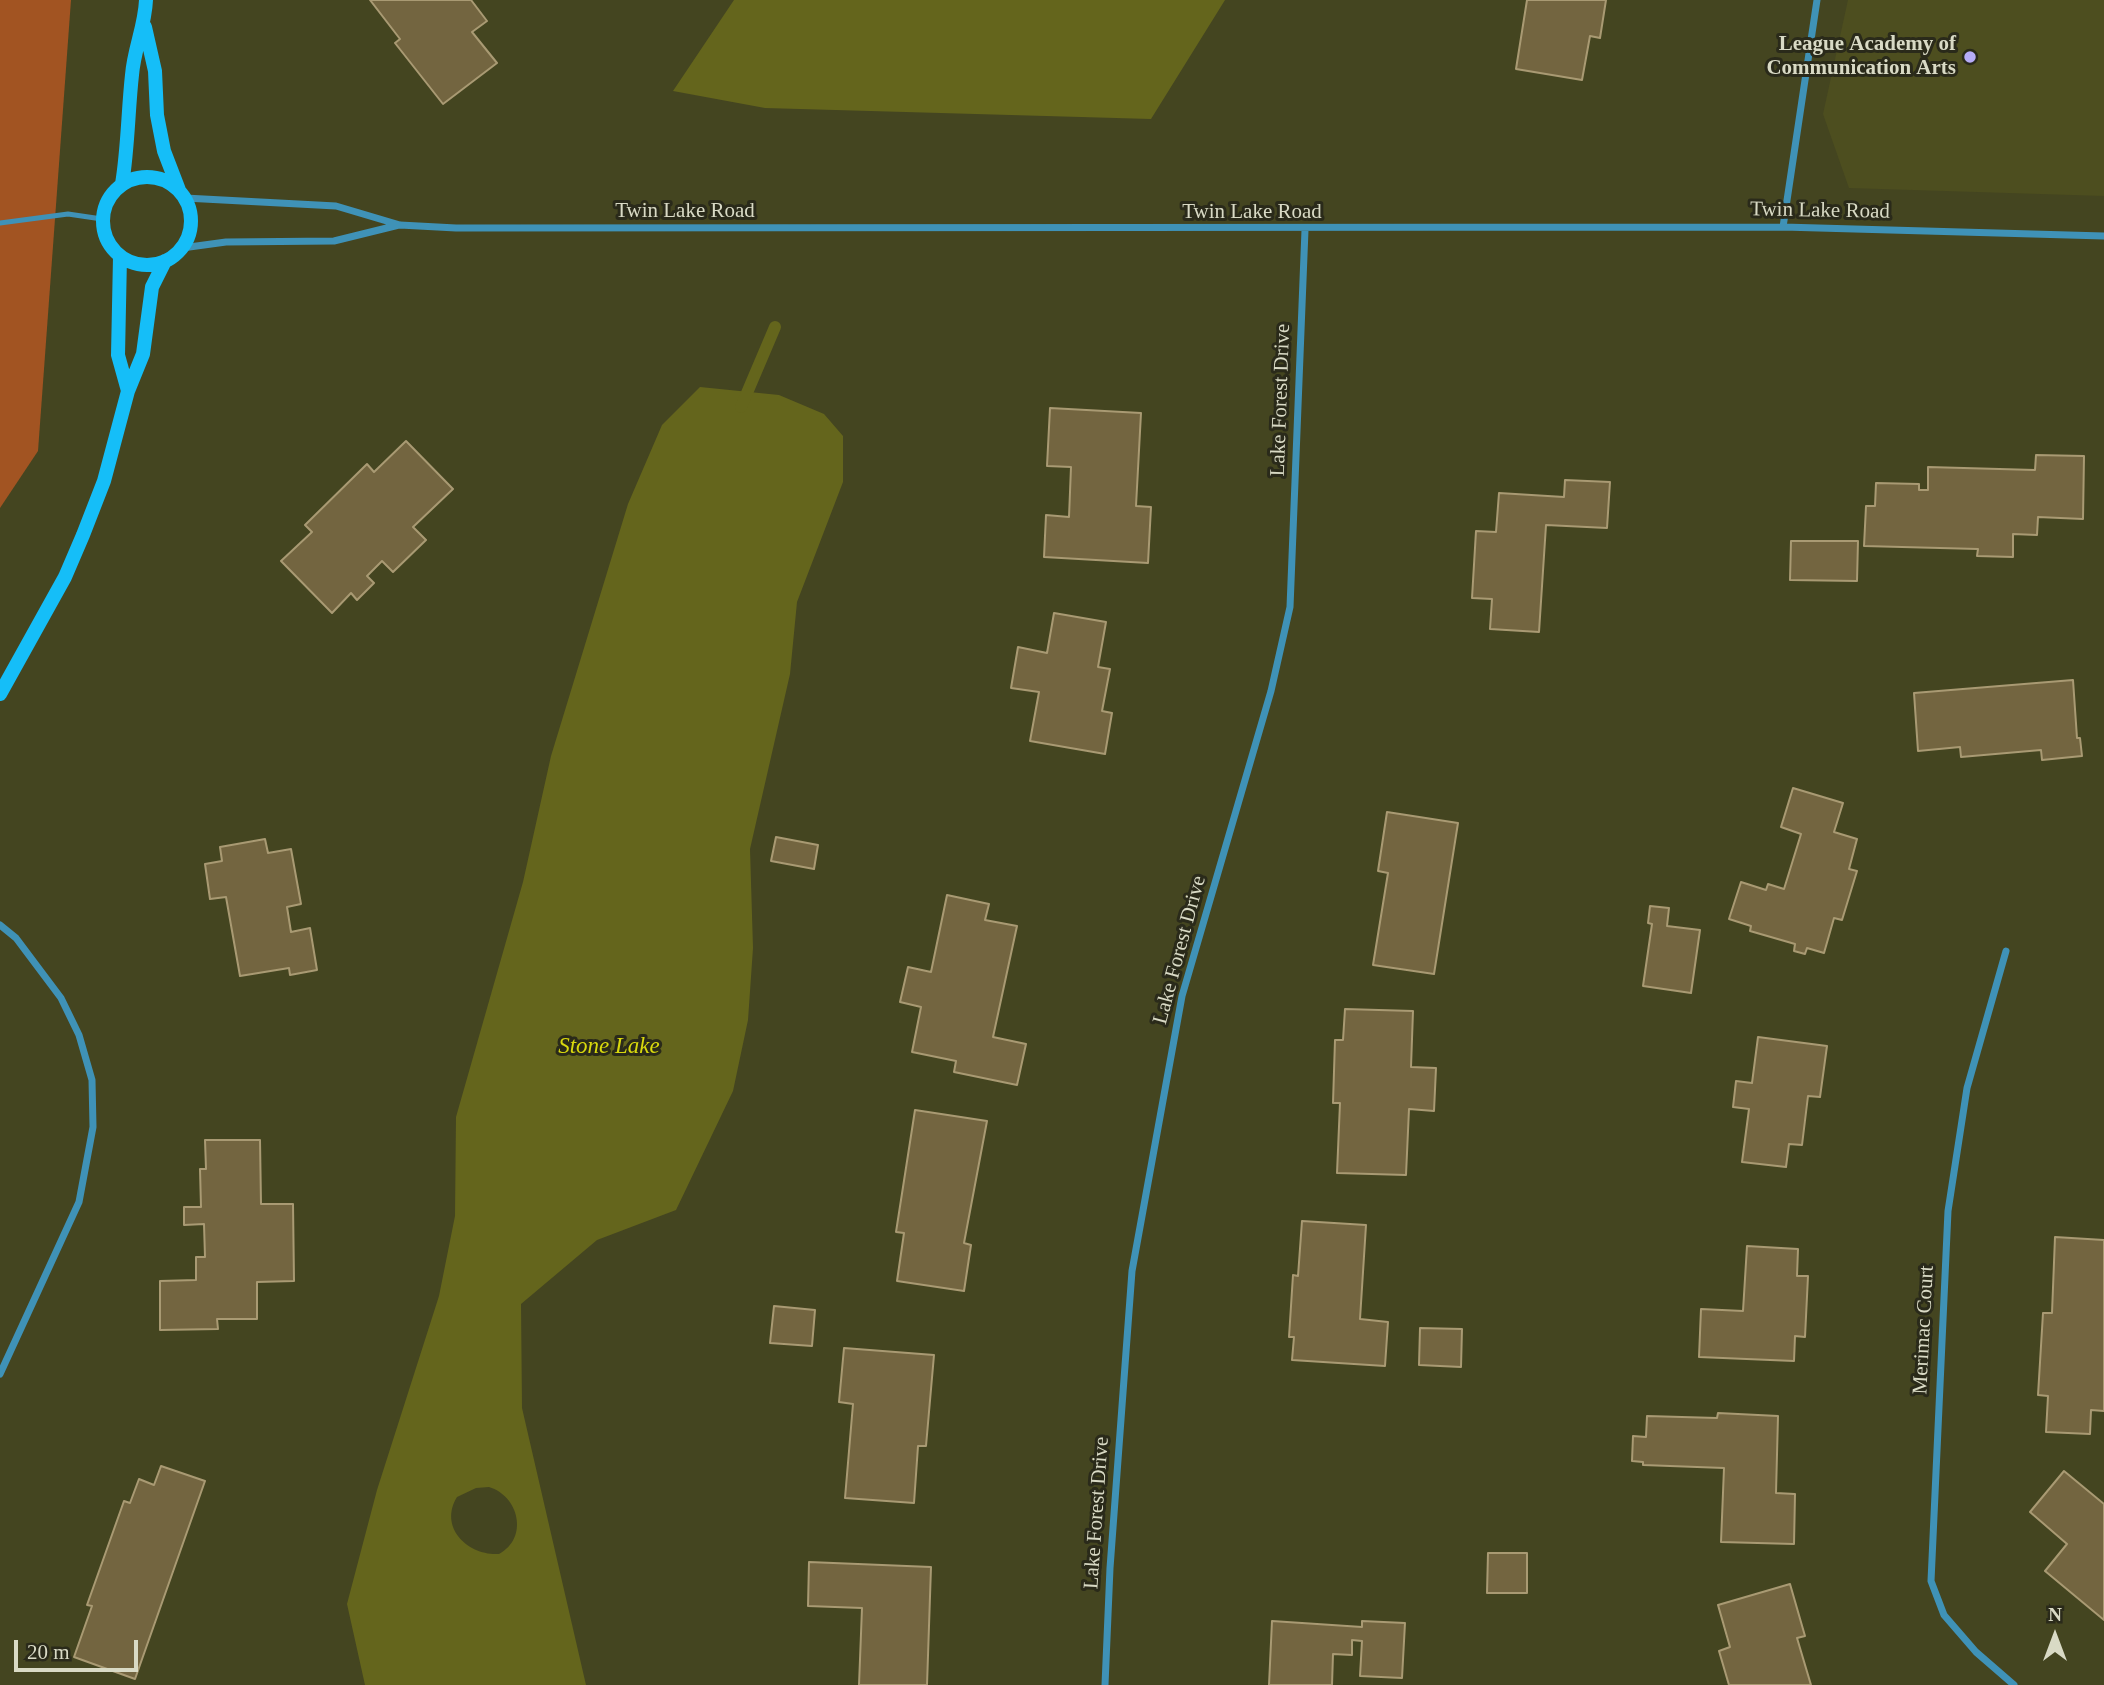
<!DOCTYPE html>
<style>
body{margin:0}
#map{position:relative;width:2104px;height:1685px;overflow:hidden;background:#444520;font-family:Georgia,serif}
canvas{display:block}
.north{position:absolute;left:2020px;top:1601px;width:70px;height:70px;-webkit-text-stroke:5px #2a2a1a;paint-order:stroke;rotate:0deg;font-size:19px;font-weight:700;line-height:28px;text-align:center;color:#d9dac5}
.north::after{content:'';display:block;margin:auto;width:24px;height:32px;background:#d9dac5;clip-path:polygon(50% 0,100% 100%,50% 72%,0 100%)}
.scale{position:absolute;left:14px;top:1640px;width:124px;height:32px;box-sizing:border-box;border:4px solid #d9dac5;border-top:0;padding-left:9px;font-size:21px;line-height:24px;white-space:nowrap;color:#d9dac5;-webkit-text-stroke:5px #2a2a1a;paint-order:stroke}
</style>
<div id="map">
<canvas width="2104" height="1685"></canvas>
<div class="north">N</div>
<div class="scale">20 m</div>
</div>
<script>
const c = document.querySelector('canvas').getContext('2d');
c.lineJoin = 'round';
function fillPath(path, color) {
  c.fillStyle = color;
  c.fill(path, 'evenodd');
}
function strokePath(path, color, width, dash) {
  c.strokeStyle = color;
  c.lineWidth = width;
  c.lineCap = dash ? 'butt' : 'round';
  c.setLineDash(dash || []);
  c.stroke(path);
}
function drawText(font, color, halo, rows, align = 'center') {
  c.font = font + ' Georgia,serif';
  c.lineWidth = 6;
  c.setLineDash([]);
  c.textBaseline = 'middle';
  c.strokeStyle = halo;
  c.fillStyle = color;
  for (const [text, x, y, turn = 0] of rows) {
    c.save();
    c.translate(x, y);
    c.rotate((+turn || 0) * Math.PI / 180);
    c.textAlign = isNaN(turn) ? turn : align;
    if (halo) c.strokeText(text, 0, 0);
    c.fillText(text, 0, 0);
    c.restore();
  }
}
const built = new Path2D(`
 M 1848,0 L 2104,0 L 2104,196 L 1849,188 L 1823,114 Z`);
const green = new Path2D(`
 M 0,0 L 71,0 L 38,451 L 0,508 Z`);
const water = new Path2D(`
 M 734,0 L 1225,0 L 1151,119 L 765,108 L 673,91 Z
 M 700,387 L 779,395 L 824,414 L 843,436 L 843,482 L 797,602 L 790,674 L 750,849 L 753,948 L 748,1020 L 733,1091 L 676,1210 L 597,1240 L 521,1304 L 522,1408 L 586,1685 L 365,1685 L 347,1604 L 377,1490 L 439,1296 L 455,1216 L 456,1117 L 523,882 L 551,756 L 628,504 L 662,425 ZM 489,1487 C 519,1496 529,1538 499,1554 C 469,1556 438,1528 457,1497 L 476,1488 Z`);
const stream = new Path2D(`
 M 741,407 L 775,327`);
const building = new Path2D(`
 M 370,0 L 471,0 L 487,21 L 472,32 L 497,63 L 443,104 L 395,43 L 400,39 Z
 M 1527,0 L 1606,0 L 1600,38 L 1590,36 L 1582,80 L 1516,69 Z
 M 1050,408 L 1141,413 L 1136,506 L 1151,507 L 1148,563 L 1044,557 L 1046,515 L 1069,517 L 1071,467 L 1047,466 Z
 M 406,441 L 453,489 L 413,527 L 426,540 L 393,572 L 382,561 L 367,576 L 374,583 L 357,600 L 351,593 L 332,613 L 281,561 L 312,532 L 305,525 L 367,464 L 374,472 Z
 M 2036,455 L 2084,456 L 2083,519 L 2038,517 L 2037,535 L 2013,534 L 2013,557 L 1977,556 L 1978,549 L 1864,546 L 1866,506 L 1875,506 L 1876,483 L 1919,484 L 1919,490 L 1928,490 L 1928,467 L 2035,470 Z
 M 1565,480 L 1610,482 L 1607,528 L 1546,525 L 1539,632 L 1490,629 L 1492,599 L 1472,598 L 1476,531 L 1496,532 L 1499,493 L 1564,497 Z
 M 1791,541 L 1858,541 L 1857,581 L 1790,580 Z
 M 1054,613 L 1106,622 L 1098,667 L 1110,669 L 1102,711 L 1112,713 L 1105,754 L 1030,741 L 1039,692 L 1011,688 L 1018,647 L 1047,653 Z
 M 2073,680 L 2077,738 L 2080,738 L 2082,756 L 2042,760 L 2041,750 L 1961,757 L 1960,747 L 1918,751 L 1914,693 Z
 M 1793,788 L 1843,803 L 1834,832 L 1857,839 L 1849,869 L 1857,871 L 1842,920 L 1834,918 L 1824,953 L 1807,948 L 1805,954 L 1794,951 L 1795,944 L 1750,931 L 1751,926 L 1729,919 L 1741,882 L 1766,890 L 1768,884 L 1784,889 L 1801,834 L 1781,827 Z
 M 1387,812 L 1458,823 L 1434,974 L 1373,965 L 1388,873 L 1378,871 Z
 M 776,837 L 818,845 L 814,869 L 771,861 Z
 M 265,839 L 268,853 L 291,849 L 301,904 L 287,907 L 291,932 L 310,928 L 317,970 L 290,975 L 289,968 L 240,976 L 226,897 L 210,899 L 205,864 L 222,861 L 220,847 Z
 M 947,895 L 989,904 L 985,920 L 1017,926 L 993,1037 L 1026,1044 L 1017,1085 L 954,1072 L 956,1061 L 912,1052 L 921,1007 L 900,1002 L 908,967 L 931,972 Z
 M 1650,906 L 1669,908 L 1667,926 L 1700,930 L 1691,993 L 1643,986 L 1652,924 L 1648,923 Z
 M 1345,1009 L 1413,1011 L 1411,1067 L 1436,1068 L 1434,1111 L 1409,1109 L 1406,1175 L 1337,1173 L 1340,1103 L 1333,1103 L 1335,1040 L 1343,1040 Z
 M 1758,1037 L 1827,1046 L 1820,1097 L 1808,1096 L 1802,1145 L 1789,1144 L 1786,1167 L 1742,1162 L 1749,1109 L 1733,1107 L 1736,1081 L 1752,1083 Z
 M 915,1110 L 987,1121 L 964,1243 L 971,1245 L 964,1291 L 897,1281 L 904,1233 L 896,1232 Z
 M 205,1140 L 260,1140 L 261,1204 L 293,1204 L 294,1281 L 257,1282 L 257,1319 L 217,1319 L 218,1329 L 160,1330 L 160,1281 L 196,1280 L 196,1257 L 205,1257 L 204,1224 L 184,1225 L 184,1207 L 201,1207 L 200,1169 L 206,1169 Z
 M 1302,1221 L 1366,1225 L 1360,1319 L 1388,1322 L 1385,1366 L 1292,1360 L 1294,1337 L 1289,1337 L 1293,1275 L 1298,1276 Z
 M 2055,1237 L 2104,1240 L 2104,1411 L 2091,1410 L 2090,1434 L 2046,1432 L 2048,1396 L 2038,1395 L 2043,1313 L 2052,1313 Z
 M 1747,1246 L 1798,1249 L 1797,1276 L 1808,1276 L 1805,1337 L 1795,1336 L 1794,1361 L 1699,1357 L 1701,1309 L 1743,1311 Z
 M 774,1306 L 815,1310 L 812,1346 L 770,1343 Z
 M 1420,1328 L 1462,1329 L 1461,1367 L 1419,1365 Z
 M 844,1348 L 934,1355 L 926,1446 L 918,1446 L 914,1503 L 845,1498 L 853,1404 L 839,1402 Z
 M 1718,1413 L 1778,1416 L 1776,1493 L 1795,1494 L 1794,1544 L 1721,1542 L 1724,1468 L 1643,1465 L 1643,1462 L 1632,1461 L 1633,1436 L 1646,1437 L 1647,1416 L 1717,1418 Z
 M 161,1466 L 205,1481 L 135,1679 L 74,1657 L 92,1606 L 87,1605 L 124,1501 L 130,1503 L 139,1479 L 154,1485 Z
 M 2064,1471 L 2104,1504 L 2104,1620 L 2045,1571 L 2067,1544 L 2030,1512 Z
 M 1488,1553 L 1527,1553 L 1527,1593 L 1487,1593 Z
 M 809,1562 L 931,1567 L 927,1685 L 859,1685 L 862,1608 L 808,1606 Z
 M 1790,1584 L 1805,1636 L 1797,1638 L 1811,1685 L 1729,1685 L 1719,1651 L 1730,1647 L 1718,1605 Z
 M 1272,1621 L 1362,1627 L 1362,1621 L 1405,1623 L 1402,1678 L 1360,1676 L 1362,1641 L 1352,1640 L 1352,1655 L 1333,1654 L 1332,1685 L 1269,1685 Z`);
const lane = new Path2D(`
 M 0,223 L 68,214 L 102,219`);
const street = new Path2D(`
 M 185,198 L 336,206 L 400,225 L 456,228 L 1783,227 L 2104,236
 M 1783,227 L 1817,0
 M 182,248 L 226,242 L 334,241 L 399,225
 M 0,925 L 16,938 L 61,998 L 79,1035 L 92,1080 L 93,1127 L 79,1202 L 0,1374
 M 2006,951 L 1967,1088 L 1948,1211 L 1931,1581 L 1944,1615 L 1976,1652 L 2014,1685
 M 1105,1685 L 1110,1568 L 1132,1271 L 1182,996 L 1271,691 L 1290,607 L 1305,230`);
const secondary = new Path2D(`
 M 145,27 L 155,71 L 157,115 L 164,151 L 179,190
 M103 221a44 44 0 1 1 88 0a44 44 0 1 1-88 0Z
 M 122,184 C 128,148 128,111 132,75 C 134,49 145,26 146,0
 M 120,257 L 118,355 L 128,391
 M 0,694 L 65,577 L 83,535 L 104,481 L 128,391 L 143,354 L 152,287 L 165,261`);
const markers = [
 [1970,57,7,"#b6acf8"]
];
const poiNames = [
 ["League Academy of",1956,45],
 ["Communication Arts",1956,69]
];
const streetNames = [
 ["Twin Lake Road",685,211],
 ["Twin Lake Road",1820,211,1],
 ["Twin Lake Road",1252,212],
 ["Lake Forest Drive",1281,400,-88],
 ["Lake Forest Drive",1180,950,-75],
 ["Merimac Court",1924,1330,-87],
 ["Lake Forest Drive",1097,1513,-86]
];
const waterNames = [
 ["Stone Lake",609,1047]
];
fillPath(built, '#4d4e1f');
fillPath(green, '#a25422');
fillPath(water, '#64651c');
strokePath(stream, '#64651c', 12);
fillPath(building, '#736540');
strokePath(building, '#a99a73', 2);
strokePath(lane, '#3f92b7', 5);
strokePath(street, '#3f92b7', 7);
strokePath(secondary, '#15bef8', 14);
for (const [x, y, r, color] of markers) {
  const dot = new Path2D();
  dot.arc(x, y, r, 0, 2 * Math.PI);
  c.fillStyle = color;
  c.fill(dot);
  strokePath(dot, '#2a2a1a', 2.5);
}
drawText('bold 21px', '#d9dac5', '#2a2a1a', poiNames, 'right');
drawText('21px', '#d9dac5', '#2a2a1a', streetNames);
drawText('italic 23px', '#d9d90d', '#2a2a1a', waterNames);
</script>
